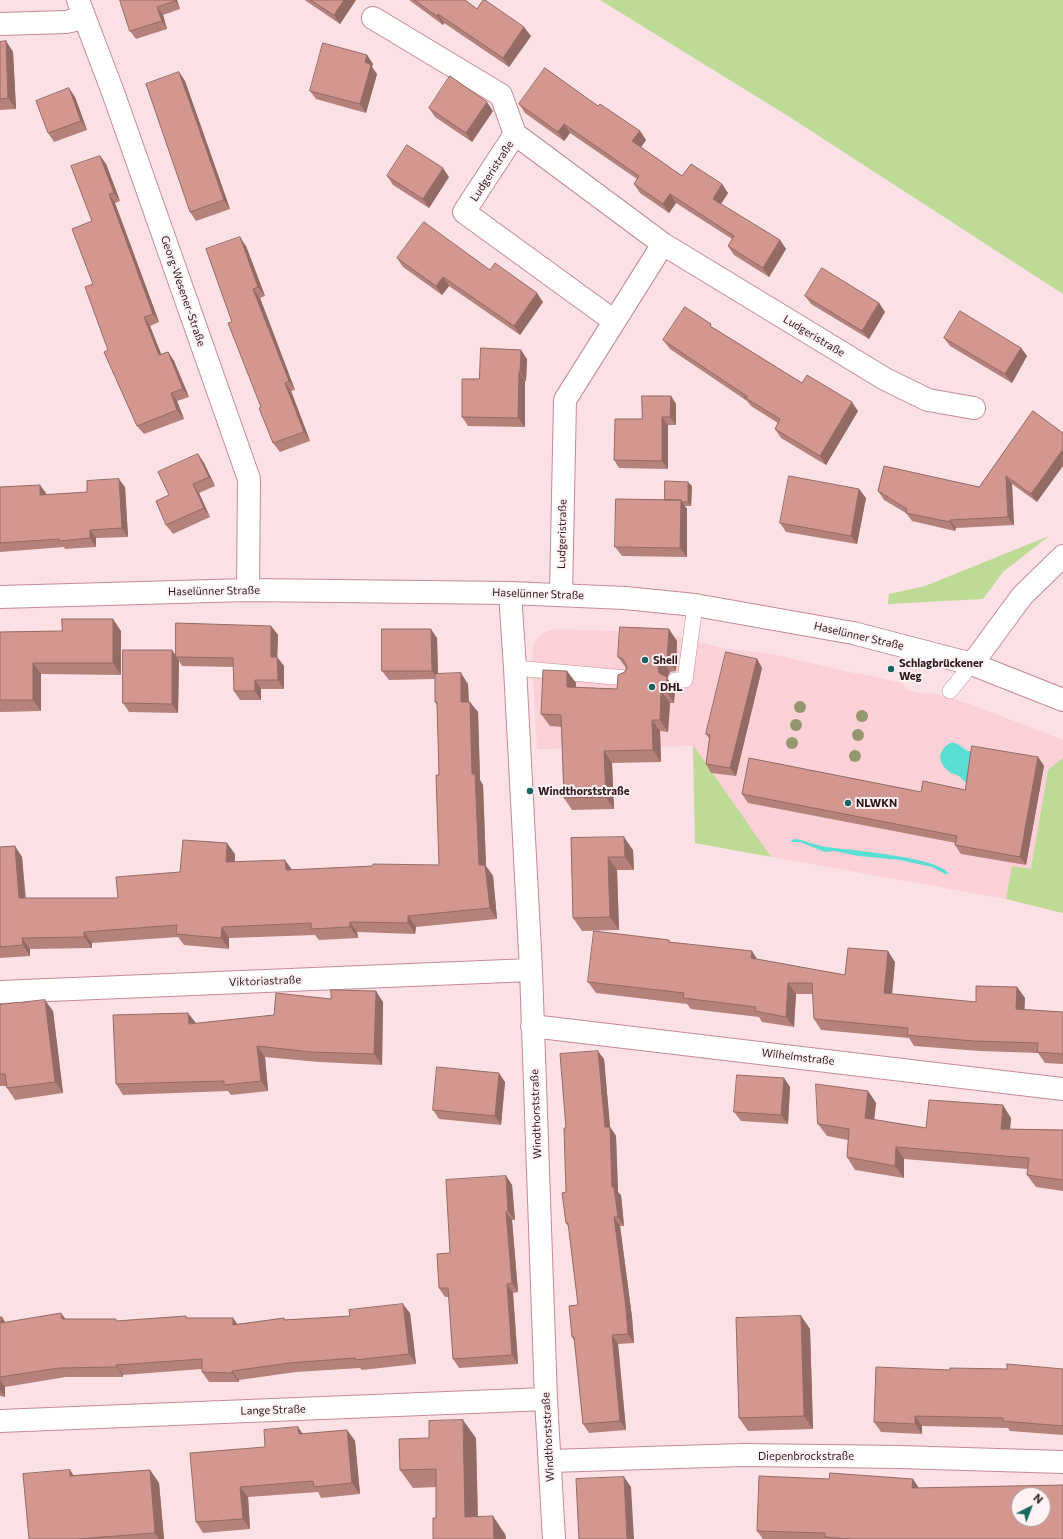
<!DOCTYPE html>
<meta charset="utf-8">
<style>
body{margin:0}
#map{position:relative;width:1063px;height:1539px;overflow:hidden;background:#fbe1e5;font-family:Commissioner,sans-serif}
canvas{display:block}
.north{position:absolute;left:1011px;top:1487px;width:40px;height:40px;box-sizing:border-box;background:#fff2f4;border:1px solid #ab9b9e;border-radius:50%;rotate:42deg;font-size:11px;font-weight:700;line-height:16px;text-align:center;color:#2e181c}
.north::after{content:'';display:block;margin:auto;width:14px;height:18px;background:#196560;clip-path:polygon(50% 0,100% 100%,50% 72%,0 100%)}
</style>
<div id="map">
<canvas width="1063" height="1539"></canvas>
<div class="north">N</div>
</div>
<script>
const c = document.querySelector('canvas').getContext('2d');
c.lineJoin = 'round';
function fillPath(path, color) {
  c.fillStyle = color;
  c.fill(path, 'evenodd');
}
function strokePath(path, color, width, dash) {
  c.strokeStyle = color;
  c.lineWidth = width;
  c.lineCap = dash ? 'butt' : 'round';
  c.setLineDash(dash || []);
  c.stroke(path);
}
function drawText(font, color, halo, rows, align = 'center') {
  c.font = font + ' Commissioner,sans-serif';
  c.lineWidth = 4;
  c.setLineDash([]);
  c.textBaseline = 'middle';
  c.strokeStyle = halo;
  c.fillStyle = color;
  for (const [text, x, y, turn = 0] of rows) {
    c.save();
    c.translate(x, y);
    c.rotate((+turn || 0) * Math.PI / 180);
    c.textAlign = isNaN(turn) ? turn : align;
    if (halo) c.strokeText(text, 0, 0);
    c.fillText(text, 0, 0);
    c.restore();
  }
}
const built = new Path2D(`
 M 557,629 L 662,633 L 724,648 L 772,654 L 849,672 L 876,677 L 902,683 L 907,690 L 928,694 L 934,693 L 970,704 L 1063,740 L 1063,913 L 1006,899 L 695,843 L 693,746 L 537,749 L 532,662 L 534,643 L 540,635 L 547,631 Z`);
const green = new Path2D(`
 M 600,0 L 1063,0 L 1063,294 L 788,116 Z
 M 1049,536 L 1003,572 L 983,599 L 888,604 L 889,594 L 925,586 Z
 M 693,745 L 771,857 L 695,843 Z
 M 1063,758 L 1063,913 L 1006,899 L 1012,866 L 1031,869 L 1048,770 Z`);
const water = new Path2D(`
 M 950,743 L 956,743 L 968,751 L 979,754 L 967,783 C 963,781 961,777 957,775 C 955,774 953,774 951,773 C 938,764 936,752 950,743 Z
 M 797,839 C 807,841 817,846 827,847 C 848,850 938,857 948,873 L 947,875 L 932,867 L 900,860 L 859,856 L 834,851 L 825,852 L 800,842 L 792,842 L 791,840 Z`);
const service = new Path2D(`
 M 515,668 L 626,678
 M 675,680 L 685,680 L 695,605
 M 950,691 L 972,664`);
const minor = new Path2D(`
 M 373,18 L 501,95 L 515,134 L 663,244 L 885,379 L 928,400 L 974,408
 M 0,24 L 66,22 L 84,18
 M 515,134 L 464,212 L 614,321
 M 510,593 L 515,668 L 531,970 L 546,1399 L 554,1539
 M 561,594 L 565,400 L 663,244
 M 972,664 L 1022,596 L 1063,556
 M 0,992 L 531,970
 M 532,1026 L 1063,1089
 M 0,1421 L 546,1399
 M 550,1461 L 743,1455 L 900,1457 L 1063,1462`);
const tertiary = new Path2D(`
 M 78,0 L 114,95 L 249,479 L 248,590
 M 0,597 L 248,590 L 510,593 L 625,598 L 695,605 L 853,633 L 972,664 L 1063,700`);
const trees = [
 [800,707],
 [862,716],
 [796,725],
 [858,735],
 [792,743],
 [855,756]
];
const wall = new Path2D(`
 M 120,0 L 177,0 L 180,9 L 163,15 L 167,29 L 136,39 L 130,31 Z
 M 305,0 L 356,0 L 340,24 L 306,1 Z
 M 409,0 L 465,0 L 477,9 L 531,36 L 509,67 L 444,23 L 443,25 Z
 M 6,41 L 13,52 L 16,109 L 0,110 L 0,42 Z
 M 367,55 L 373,64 L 372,67 L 377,74 L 366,113 L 316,99 L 310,91 Z
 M 179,72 L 185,81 L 230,209 L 196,221 L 190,212 Z
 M 75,97 L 87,130 L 54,142 L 48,133 Z
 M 519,104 L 598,106 L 640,131 L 646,140 L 641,147 L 682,176 L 722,184 L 728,193 L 721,204 L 780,240 L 786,249 L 769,277 L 734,255 L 728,246 L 732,239 L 676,203 L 669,213 L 640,193 L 634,184 L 637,179 L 570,133 L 564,141 L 525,113 Z
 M 429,108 L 493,111 L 472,142 L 435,117 Z
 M 100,156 L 106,164 L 120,201 L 115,203 L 159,322 L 150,326 L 161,354 L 168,352 L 174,361 L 189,397 L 177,401 L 184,419 L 144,434 L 137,426 L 108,350 L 92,221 Z
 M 387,176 L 449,177 L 429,208 L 393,185 Z
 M 246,246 L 265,296 L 260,298 L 295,390 L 291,391 L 310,441 L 280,452 L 273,443 L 261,407 Z
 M 397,258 L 490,270 L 543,302 L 520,335 L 449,286 L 442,295 L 403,267 Z
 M 805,296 L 879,303 L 885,312 L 869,339 L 811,304 Z
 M 714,328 L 802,383 L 858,411 L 826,465 L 781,438 L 775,429 L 778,423 L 751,406 L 747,401 L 670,349 L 663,340 Z
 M 944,338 L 1021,348 L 1027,356 L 1012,383 L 950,346 Z
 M 527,359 L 526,381 L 525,381 L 525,427 L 468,426 L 462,417 L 479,379 Z
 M 671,396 L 676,404 L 676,425 L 668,425 L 668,469 L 619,468 L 614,460 L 642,419 Z
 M 1033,411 L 1037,502 L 1012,484 L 1014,525 L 956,528 L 955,531 L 912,521 L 906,513 L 884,500 L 878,491 L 979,487 Z
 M 198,454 L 204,463 L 215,486 L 199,493 L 210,517 L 173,534 L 166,525 Z
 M 692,486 L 691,506 L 685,506 L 687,509 L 687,557 L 622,556 L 615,547 L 665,500 Z
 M 0,487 L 46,493 L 46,495 L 87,492 L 125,487 L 128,537 L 96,538 L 96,547 L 65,549 L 64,547 L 0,552 Z
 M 866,498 L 857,544 L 786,532 L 780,523 Z
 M 271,626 L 278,635 L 277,657 L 284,666 L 284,689 L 261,689 L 261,700 L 240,700 L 234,691 L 234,667 L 182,666 L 179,661 L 178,713 L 129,712 L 123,703 L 176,655 Z
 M 121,631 L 121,675 L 41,674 L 41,711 L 0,712 L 0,632 Z
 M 437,638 L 438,674 L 468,684 L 469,702 L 478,712 L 480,780 L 483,785 L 486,866 L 493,876 L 497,919 L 416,927 L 415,934 L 357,932 L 358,938 L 319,940 L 315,935 L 229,938 L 229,949 L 184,945 L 178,937 L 92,943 L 92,948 L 30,949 L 30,956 L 0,958 L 0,847 L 22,857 L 26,898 L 118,898 L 180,872 L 235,854 L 235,862 L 292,870 L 439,865 L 439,775 L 437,705 L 435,702 L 435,679 L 389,680 L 382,671 Z
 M 677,641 L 676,671 L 670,672 L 667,678 L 675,689 L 674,703 L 670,703 L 668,732 L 660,731 L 661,762 L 612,763 L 614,809 L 572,810 L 564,798 L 562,727 L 550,726 L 541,714 L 567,671 L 576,683 L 576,687 L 617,689 L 626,668 L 618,657 Z
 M 757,659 L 762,668 L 736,776 L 711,773 L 706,764 L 710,740 L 706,734 Z
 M 1038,757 L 1044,766 L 1026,865 L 961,854 L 955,845 L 956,843 L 748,803 L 742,794 L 921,792 L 965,790 Z
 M 571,838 L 633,850 L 634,870 L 617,870 L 619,930 L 582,931 L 573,918 Z
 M 669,940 L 670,942 L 757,959 L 845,975 L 895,962 L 892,994 L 976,1002 L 1017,987 L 1025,998 L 1024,1010 L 1063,1012 L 1063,1064 L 1045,1063 L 1038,1053 L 980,1051 L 914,1046 L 909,1038 L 821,1030 L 814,1019 L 813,994 L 796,994 L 794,1027 L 762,1022 L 759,1017 L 691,1009 L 687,1004 L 596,993 L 588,982 Z
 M 331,999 L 383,1002 L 382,1065 L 319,1062 L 265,1057 L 268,1091 L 231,1095 L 228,1091 L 123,1095 L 116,1084 L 196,1024 L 274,1015 Z
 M 0,1005 L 53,1011 L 63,1093 L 15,1100 L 7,1088 L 6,1086 L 0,1086 Z
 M 604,1059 L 610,1127 L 616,1136 L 618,1192 L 621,1195 L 624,1226 L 620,1226 L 632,1317 L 634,1343 L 618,1344 L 626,1430 L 589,1433 L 583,1424 L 575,1342 L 572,1337 L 578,1305 L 569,1228 L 566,1223 L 566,1192 Z
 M 784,1078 L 790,1087 L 788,1124 L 741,1121 L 734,1112 Z
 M 505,1082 L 501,1125 L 439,1119 L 433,1110 Z
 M 868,1091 L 876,1103 L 874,1120 L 926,1128 L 1011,1118 L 1010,1129 L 1063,1130 L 1063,1191 L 1036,1187 L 1027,1175 L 1028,1169 L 904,1159 L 904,1178 L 855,1170 L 847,1157 L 848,1140 L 827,1136 L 818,1124 Z
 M 506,1176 L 512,1185 L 515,1220 L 512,1220 L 518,1292 L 513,1293 L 518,1364 L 459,1368 L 453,1359 L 449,1297 L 445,1297 L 439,1288 L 450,1253 Z
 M 410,1313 L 416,1364 L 362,1370 L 360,1368 L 296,1372 L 239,1380 L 239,1382 L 209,1382 L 202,1372 L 202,1369 L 123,1375 L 123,1377 L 66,1377 L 5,1387 L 5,1397 L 0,1396 L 0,1317 L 5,1322 L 66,1319 L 117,1321 L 186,1316 L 187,1318 L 233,1318 L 237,1324 L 284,1318 L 285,1320 Z
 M 801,1316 L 810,1329 L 813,1429 L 748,1431 L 739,1418 Z
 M 1063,1369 L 1063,1435 L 1010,1431 L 1008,1428 L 922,1426 L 922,1434 L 881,1432 L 874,1422 L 950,1370 Z
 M 347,1430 L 355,1441 L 360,1494 L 321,1498 L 318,1492 L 248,1497 L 250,1529 L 203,1533 L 196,1522 L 265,1447 L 303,1434 Z
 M 476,1438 L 478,1516 L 505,1534 L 506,1539 L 433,1539 L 436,1518 L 436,1487 L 413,1488 L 400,1470 Z
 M 150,1470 L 159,1483 L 164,1539 L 29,1539 L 74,1475 Z
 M 829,1479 L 913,1479 L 919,1488 L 1063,1539 L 763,1539 L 757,1531 Z`);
const shadedWall = new Path2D(`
 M 174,0 L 177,0 L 180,9 L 175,1 Z
 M 344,0 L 356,0 L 340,24 L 334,15 Z
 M 157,7 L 163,15 L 167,29 L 162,21 Z
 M 438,14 L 444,23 L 443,25 L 437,16 Z
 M 524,27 L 531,36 L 509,67 L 503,58 Z
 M 6,41 L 13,52 L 16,109 L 8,98 Z
 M 367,55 L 373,64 L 372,67 L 377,74 L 366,113 L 360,104 L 365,62 Z
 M 179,72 L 185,81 L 230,209 L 224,200 Z
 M 69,88 L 75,97 L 87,130 L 81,121 Z
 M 487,102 L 493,111 L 472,142 L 466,133 Z
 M 564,124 L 570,133 L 564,141 L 558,132 Z
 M 640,131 L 646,140 L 639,150 L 632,141 Z
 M 100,156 L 106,164 L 120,201 L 114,193 Z
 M 443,168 L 449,177 L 429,208 L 423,199 Z
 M 722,184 L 728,193 L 719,207 L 713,199 Z
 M 109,194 L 115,203 L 159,322 L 153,314 Z
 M 670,194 L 676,203 L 669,213 L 663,204 Z
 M 240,237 L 246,246 L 265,296 L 258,287 Z
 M 780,240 L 786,249 L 769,277 L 763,268 Z
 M 443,277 L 449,286 L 442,295 L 436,286 Z
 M 253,289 L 260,298 L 295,390 L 289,381 Z
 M 537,293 L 543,302 L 520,335 L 514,326 Z
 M 879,303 L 885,312 L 869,339 L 862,331 Z
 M 144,317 L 150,326 L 165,364 L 159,355 Z
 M 1021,348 L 1027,356 L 1012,383 L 1005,374 Z
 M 521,350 L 527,359 L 526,381 L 520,372 Z
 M 168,352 L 174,361 L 189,397 L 183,389 Z
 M 519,372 L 525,381 L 525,427 L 518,418 Z
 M 285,383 L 291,391 L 310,441 L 304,432 Z
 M 171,393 L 177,401 L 184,419 L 177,410 Z
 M 671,396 L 676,404 L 676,425 L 670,417 Z
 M 852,402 L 858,411 L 826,465 L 820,456 Z
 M 662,417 L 668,425 L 668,469 L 662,461 Z
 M 1063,449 L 1063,466 L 1037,502 L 1031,494 Z
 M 198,454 L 204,463 L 215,486 L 209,477 Z
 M 1006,476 L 1012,484 L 1014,525 L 1008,517 Z
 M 119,479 L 125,487 L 128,537 L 122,528 Z
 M 688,482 L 692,486 L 691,506 L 688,502 Z
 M 193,484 L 199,493 L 210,517 L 204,508 Z
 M 40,485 L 46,493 L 46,504 L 40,495 Z
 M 859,489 L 866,498 L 857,544 L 851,536 Z
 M 681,500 L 687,509 L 687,557 L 680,548 Z
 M 950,520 L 956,528 L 955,531 L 950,522 Z
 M 90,530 L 96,538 L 96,547 L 90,538 Z
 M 113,619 L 121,631 L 121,675 L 113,663 Z
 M 271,626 L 278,635 L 277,666 L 271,657 Z
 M 431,629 L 437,638 L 438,679 L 432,671 Z
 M 669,629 L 677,641 L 676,671 L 667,659 Z
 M 172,650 L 177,657 L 176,657 L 179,661 L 178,713 L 172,704 Z
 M 277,657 L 284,666 L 284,689 L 278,680 Z
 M 757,659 L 762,668 L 736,776 L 730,768 Z
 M 662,661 L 670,672 L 667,678 L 675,689 L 674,703 L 666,691 L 659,673 L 658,668 Z
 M 33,663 L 41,674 L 41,711 L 33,700 Z
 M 567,671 L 576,683 L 575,698 L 567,687 Z
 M 461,673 L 468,684 L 469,713 L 461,702 Z
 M 255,680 L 261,689 L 261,700 L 255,691 Z
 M 661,691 L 670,703 L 668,732 L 660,720 Z
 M 470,702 L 478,712 L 480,780 L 483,785 L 486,866 L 493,876 L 497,919 L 490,908 L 479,865 L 472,774 Z
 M 652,720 L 660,731 L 661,762 L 653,750 Z
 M 604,751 L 612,763 L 614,809 L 606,797 Z
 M 1038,757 L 1044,766 L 1026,865 L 1020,857 Z
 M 624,837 L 633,850 L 634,870 L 625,857 Z
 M 227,843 L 235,854 L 234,873 L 226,862 Z
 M 15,846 L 22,857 L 26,909 L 19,898 Z
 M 608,857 L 617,870 L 619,930 L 610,917 Z
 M 285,860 L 293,871 L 286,870 Z
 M 408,916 L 416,927 L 415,934 L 408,923 Z
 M 350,922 L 357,932 L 358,938 L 350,927 Z
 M 222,927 L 229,938 L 229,949 L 221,938 Z
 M 84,932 L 92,943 L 92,948 L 84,937 Z
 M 22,938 L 30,949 L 30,956 L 23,945 Z
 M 752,951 L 759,962 L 751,958 Z
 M 888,951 L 895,962 L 891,1004 L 884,993 Z
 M 788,983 L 796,994 L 794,1027 L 786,1017 Z
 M 1017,987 L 1025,998 L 1024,1020 L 1016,1009 Z
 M 376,991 L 383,1002 L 382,1065 L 374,1054 Z
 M 45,1000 L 53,1011 L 63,1093 L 55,1082 Z
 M 188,1013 L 196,1023 L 189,1024 Z
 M 257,1046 L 265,1057 L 268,1091 L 261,1081 Z
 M 598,1051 L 604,1059 L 610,1127 L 616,1136 L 618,1192 L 621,1195 L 624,1226 L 618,1217 L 612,1187 L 605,1127 Z
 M 499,1073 L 505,1082 L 501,1125 L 495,1116 Z
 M 784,1078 L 790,1087 L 788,1124 L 781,1115 Z
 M 868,1091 L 876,1103 L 873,1130 L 865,1118 Z
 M 1003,1105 L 1011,1118 L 1009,1141 L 1001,1129 Z
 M 896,1147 L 904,1159 L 904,1178 L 895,1166 Z
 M 506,1176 L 512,1185 L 515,1220 L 508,1211 Z
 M 506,1212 L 512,1220 L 518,1292 L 512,1283 Z
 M 614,1217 L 620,1226 L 632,1317 L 634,1343 L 628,1334 Z
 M 507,1284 L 513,1293 L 518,1364 L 512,1355 Z
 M 403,1304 L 410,1313 L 416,1364 L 409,1354 Z
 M 61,1313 L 68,1322 L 62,1319 Z
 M 801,1316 L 810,1329 L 813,1429 L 804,1416 Z
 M 2,1317 L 8,1327 L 1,1323 Z
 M 233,1318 L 240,1328 L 233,1325 Z
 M 612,1335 L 618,1344 L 626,1430 L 620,1421 Z
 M 116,1365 L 123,1375 L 123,1377 L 117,1367 Z
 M 232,1371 L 239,1380 L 239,1382 L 232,1373 Z
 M 0,1380 L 5,1387 L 5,1397 L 0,1390 Z
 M 915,1416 L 922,1426 L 922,1434 L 915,1424 Z
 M 463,1420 L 476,1438 L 478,1535 L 465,1517 Z
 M 298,1427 L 306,1438 L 299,1434 Z
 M 347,1430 L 355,1441 L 360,1494 L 352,1483 Z
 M 70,1470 L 79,1483 L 70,1476 Z
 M 150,1470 L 159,1483 L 164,1539 L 159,1539 L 155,1533 Z
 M 624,1477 L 631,1487 L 634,1539 L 627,1539 Z
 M 913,1479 L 921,1492 L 912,1488 Z
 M 240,1487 L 248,1497 L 250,1529 L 243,1519 Z
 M 493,1516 L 505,1534 L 506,1539 L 494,1539 Z`);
const building = new Path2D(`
 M 120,0 L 174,0 L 175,1 L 157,7 L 162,21 L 130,31 Z
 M 311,0 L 344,0 L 334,15 Z
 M 415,0 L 465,0 L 477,9 L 483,0 L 485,0 L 524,27 L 503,58 L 438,14 L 437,16 Z
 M 6,41 L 8,98 L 0,99 L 0,42 Z
 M 323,43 L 367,55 L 365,62 L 371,65 L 360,104 L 310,91 Z
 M 545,68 L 598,106 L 600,104 L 640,131 L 632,141 L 682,176 L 691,164 L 722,184 L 713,199 L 780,240 L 763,268 L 728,246 L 734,236 L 670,194 L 663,204 L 634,184 L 639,176 L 564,124 L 558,132 L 519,104 Z
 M 179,72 L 224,200 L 190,212 L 146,84 Z
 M 450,76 L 487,102 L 466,133 L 429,108 Z
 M 69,88 L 81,121 L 48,133 L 36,101 Z
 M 407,145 L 443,168 L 423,199 L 387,176 Z
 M 100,156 L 114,193 L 109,194 L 153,314 L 144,317 L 159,355 L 168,352 L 183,389 L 171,393 L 177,410 L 137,426 L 104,352 L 108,350 L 85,287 L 93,284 L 72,229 L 92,221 L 71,166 Z
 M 424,222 L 490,270 L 495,263 L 537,293 L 514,326 L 443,277 L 436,286 L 397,258 Z
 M 240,237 L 258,287 L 253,289 L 289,381 L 285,383 L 304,432 L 273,443 L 259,408 L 261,407 L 228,323 L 232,322 L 206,249 Z
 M 822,268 L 879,303 L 862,331 L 805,296 Z
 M 685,307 L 711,324 L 710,326 L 802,383 L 807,375 L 852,402 L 820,456 L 775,429 L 780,419 L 744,397 L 748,397 L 663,340 Z
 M 960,311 L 1021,348 L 1005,374 L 944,338 Z
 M 481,348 L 521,350 L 520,372 L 519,372 L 518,418 L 462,417 L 462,379 L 479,379 Z
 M 642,396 L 671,396 L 670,417 L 662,417 L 662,461 L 614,460 L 615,419 L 642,419 Z
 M 1033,411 L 1063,433 L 1063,449 L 1031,494 L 1006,476 L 1008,517 L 950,520 L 950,522 L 906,513 L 907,509 L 878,491 L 884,466 L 979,487 Z
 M 198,454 L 209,477 L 193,484 L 204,508 L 166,525 L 156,501 L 169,495 L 158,472 Z
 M 789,476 L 859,489 L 851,536 L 780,523 Z
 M 119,479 L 122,528 L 90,530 L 90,538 L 59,541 L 59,539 L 0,543 L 0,487 L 40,485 L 40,495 L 87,492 L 87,481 Z
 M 665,481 L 688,482 L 688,502 L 682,502 L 681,500 L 665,500 Z
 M 616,499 L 681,500 L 680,548 L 615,547 Z
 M 62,619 L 113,619 L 113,663 L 33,663 L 33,700 L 0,700 L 0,632 L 62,631 Z
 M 176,623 L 271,626 L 271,657 L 277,657 L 278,680 L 255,680 L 255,691 L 234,691 L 233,658 L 176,657 Z
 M 620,627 L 669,629 L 667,659 L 662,661 L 658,668 L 659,673 L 667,677 L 666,691 L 661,691 L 660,720 L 652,720 L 653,750 L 604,751 L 606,797 L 564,798 L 561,715 L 541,714 L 543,670 L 567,671 L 567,687 L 617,689 L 618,675 L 625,672 L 627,667 L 623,659 L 618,657 Z
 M 382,629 L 431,629 L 432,671 L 382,671 Z
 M 123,650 L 172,650 L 172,704 L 123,703 Z
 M 726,652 L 757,659 L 730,768 L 706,764 L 710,735 L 706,734 Z
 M 461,673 L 461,702 L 470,702 L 472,774 L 475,774 L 479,865 L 485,865 L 490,908 L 408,916 L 408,923 L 350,922 L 350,927 L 311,929 L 311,923 L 222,927 L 221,938 L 176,934 L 177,925 L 84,932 L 84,937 L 22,938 L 23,945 L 0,947 L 0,847 L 15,846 L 19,898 L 118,898 L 116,877 L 180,872 L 183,840 L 227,843 L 226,862 L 285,860 L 286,870 L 373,866 L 373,864 L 439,865 L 436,775 L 439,775 L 437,702 L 435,702 L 435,674 Z
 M 972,746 L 1038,757 L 1020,857 L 955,845 L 957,836 L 742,794 L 749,758 L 921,792 L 923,781 L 965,790 Z
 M 624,837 L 625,857 L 608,857 L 610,917 L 573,918 L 571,838 Z
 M 594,931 L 669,940 L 669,942 L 752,951 L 751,958 L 845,975 L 848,948 L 888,951 L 884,993 L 976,1002 L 976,986 L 1017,987 L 1016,1009 L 1063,1012 L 1063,1054 L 1037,1052 L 1038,1043 L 973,1041 L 907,1035 L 908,1028 L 814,1019 L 812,983 L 788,983 L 786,1017 L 755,1011 L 756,1007 L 683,998 L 684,993 L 588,982 Z
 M 331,990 L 376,991 L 374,1054 L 311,1052 L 257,1046 L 261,1081 L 224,1085 L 224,1081 L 116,1084 L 113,1015 L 188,1013 L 189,1024 L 274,1015 L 276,993 L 331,999 Z
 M 45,1000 L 55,1082 L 7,1088 L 5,1074 L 0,1074 L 0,1005 Z
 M 598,1051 L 605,1127 L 610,1127 L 612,1187 L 614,1187 L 618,1217 L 614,1217 L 626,1308 L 628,1334 L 612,1335 L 620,1421 L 583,1424 L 574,1337 L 572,1337 L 569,1306 L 578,1305 L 568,1223 L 566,1223 L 562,1193 L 566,1192 L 564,1128 L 566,1128 L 560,1054 Z
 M 437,1067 L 499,1073 L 495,1116 L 433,1110 Z
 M 737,1075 L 784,1078 L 781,1115 L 734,1112 Z
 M 816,1084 L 868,1091 L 865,1118 L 926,1128 L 929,1100 L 1003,1105 L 1001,1129 L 1063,1130 L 1063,1180 L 1027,1175 L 1029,1158 L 896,1147 L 895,1166 L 847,1157 L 849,1129 L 818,1124 Z
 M 506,1176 L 508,1211 L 506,1212 L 512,1283 L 507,1284 L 512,1355 L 453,1359 L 448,1288 L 439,1288 L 437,1254 L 450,1253 L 446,1180 Z
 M 403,1304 L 409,1354 L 355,1360 L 355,1358 L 289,1363 L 232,1371 L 232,1373 L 202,1372 L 202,1359 L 116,1365 L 117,1367 L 59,1368 L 0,1377 L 0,1317 L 2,1317 L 1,1323 L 61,1313 L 62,1319 L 116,1319 L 116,1321 L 186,1316 L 186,1318 L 233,1318 L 233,1325 L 284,1318 L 284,1320 L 350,1316 L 349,1310 Z
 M 801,1316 L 804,1416 L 739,1418 L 736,1318 Z
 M 1007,1364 L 1063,1369 L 1063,1426 L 1003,1421 L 1003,1418 L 915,1416 L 915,1424 L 874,1422 L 876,1367 L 950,1370 L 950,1368 L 1007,1369 Z
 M 463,1420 L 465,1517 L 493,1516 L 494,1539 L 433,1539 L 433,1518 L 436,1518 L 436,1469 L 400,1470 L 399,1439 L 429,1438 L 429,1421 Z
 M 298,1427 L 299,1434 L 347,1430 L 352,1483 L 314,1487 L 313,1481 L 240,1487 L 243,1519 L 196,1522 L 190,1453 L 265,1447 L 264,1430 Z
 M 70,1470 L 70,1476 L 150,1470 L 155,1533 L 77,1539 L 29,1539 L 23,1474 Z
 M 830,1473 L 913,1479 L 912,1488 L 1063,1485 L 1063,1539 L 852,1539 L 825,1537 L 825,1533 L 757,1531 L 759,1476 L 829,1479 ZM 1019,1495 L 1043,1495 L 1043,1519 L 1019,1519 Z
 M 624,1477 L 627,1539 L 579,1539 L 576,1479 Z`);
const markers = [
 [645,660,4,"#196560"],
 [891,669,4,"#196560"],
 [652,687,4,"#196560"],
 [530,791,4,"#196560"],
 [848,803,4,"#196560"]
];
const streetNames = [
 ["Ludgeristraße",492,171,-57],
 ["Georg-Wesener-Straße",183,291,71],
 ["Ludgeristraße",814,336,31],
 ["Ludgeristraße",562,534,-89],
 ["Haselünner Straße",214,591,-1],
 ["Haselünner Straße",538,594,2],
 ["Haselünner Straße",859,636,13],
 ["Viktoriastraße",265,981,-2],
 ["Wilhelmstraße",798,1057,7],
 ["Windthorststraße",536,1114,-92],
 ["Lange Straße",273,1410,-2],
 ["Windthorststraße",548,1437,-93],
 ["Diepenbrockstraße",806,1456]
];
const poiNames = [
 ["Shell",653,660],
 ["Schlagbrückener",899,663],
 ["Weg",899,676],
 ["DHL",660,687],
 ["Windthorststraße",538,791],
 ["NLWKN",856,803]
];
fillPath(built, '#fcd0d7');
fillPath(green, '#bddb96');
fillPath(water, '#59ded3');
strokePath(service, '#c58a95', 16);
strokePath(minor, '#c58a95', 24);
strokePath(tertiary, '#c58a95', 24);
strokePath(service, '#fff', 15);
strokePath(minor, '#fff', 22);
strokePath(tertiary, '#fff', 22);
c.fillStyle = '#94976d';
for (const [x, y] of trees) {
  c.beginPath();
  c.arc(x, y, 6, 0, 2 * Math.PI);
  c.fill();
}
fillPath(wall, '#b5827b');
fillPath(shadedWall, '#946a64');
fillPath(building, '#d3978f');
strokePath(building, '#946a64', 1);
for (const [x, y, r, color] of markers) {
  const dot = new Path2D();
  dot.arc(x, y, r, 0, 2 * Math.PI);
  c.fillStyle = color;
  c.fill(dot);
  strokePath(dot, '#fff2f4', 1.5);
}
drawText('11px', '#2e181c', '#fff2f4', streetNames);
drawText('bold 11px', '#2e181c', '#fff2f4', poiNames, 'left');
</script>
